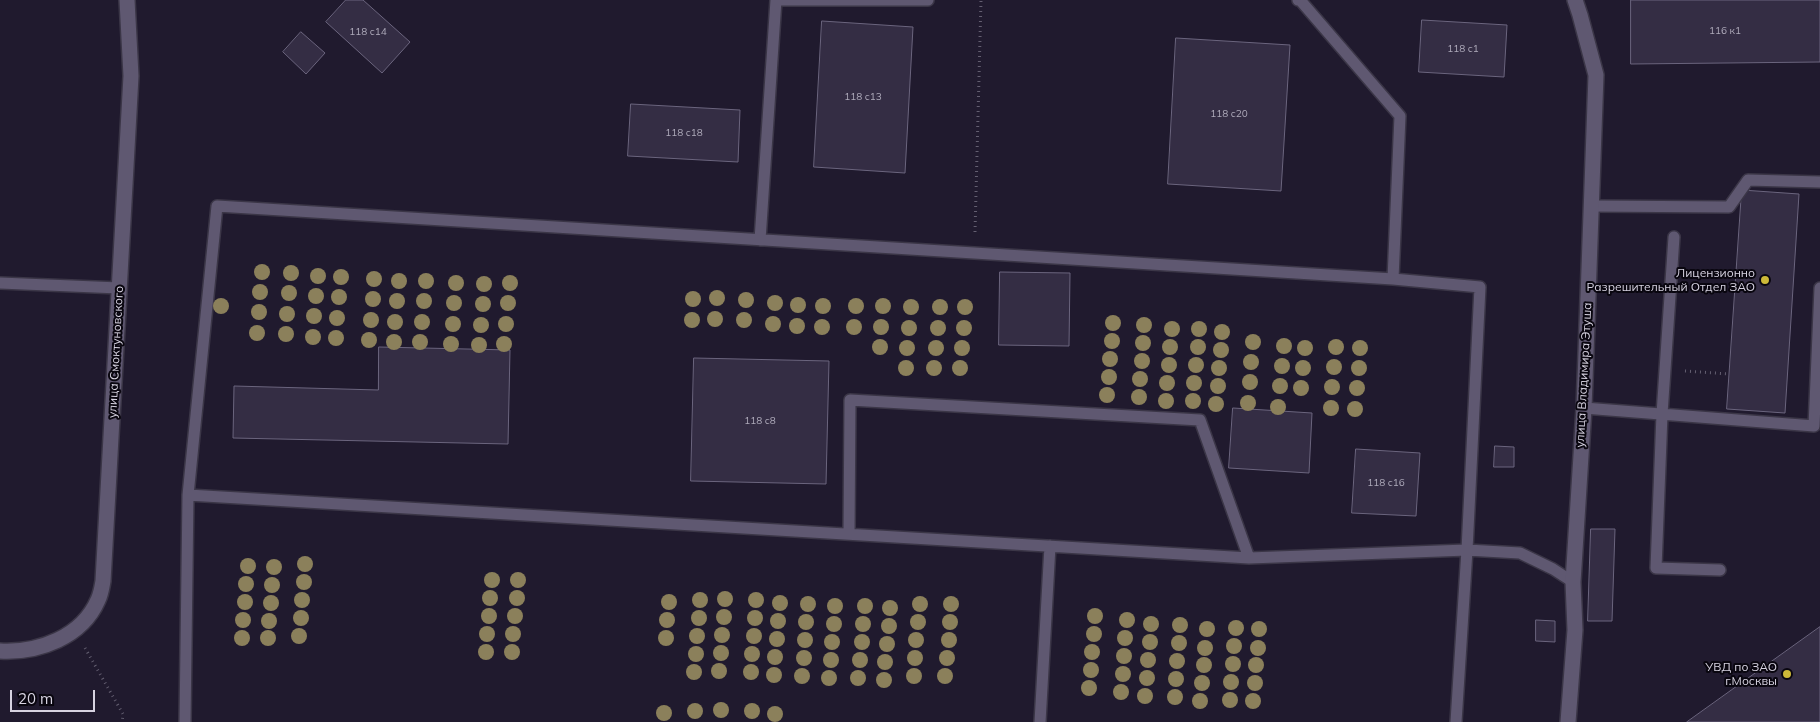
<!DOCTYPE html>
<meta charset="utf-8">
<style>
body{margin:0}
#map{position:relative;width:1820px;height:722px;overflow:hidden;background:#201a2e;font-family:Mulish,sans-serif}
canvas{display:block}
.scale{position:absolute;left:10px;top:690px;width:85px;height:22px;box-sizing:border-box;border:2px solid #d7d3e1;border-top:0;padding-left:6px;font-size:15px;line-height:18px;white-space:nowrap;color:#d7d3e1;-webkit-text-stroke:4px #09060f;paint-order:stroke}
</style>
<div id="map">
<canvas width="1820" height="722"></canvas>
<div class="scale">20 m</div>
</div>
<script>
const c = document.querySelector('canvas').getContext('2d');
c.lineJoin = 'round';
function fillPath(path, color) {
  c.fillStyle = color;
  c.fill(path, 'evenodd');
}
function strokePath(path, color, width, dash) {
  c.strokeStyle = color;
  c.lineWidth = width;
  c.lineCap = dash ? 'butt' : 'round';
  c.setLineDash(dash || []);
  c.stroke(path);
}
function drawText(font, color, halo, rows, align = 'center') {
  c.font = font + ' Mulish,sans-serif';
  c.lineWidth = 4;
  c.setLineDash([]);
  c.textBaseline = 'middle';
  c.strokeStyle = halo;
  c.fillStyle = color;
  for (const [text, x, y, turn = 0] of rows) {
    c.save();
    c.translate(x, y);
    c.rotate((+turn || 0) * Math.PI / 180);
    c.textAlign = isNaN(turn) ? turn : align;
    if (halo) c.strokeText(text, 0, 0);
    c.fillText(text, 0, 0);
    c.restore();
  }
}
const building = new Path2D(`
 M 346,0 L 363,0 L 410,42 L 382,73 L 326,22 Z
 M 1631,0 L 1820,0 L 1820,62 L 1631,64 Z
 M 1422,20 L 1507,25 L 1504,77 L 1419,72 Z
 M 822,21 L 913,27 L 905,173 L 814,167 Z
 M 301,32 L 325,53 L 306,74 L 283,52 Z
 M 1176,38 L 1290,45 L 1281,191 L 1168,184 Z
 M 631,104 L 740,110 L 738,162 L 628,156 Z
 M 1742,190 L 1799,194 L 1785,413 L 1727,409 Z
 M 1000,272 L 1070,273 L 1069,346 L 999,345 Z
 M 379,347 L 510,350 L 508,444 L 233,438 L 234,386 L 378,390 Z
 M 694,358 L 829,361 L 826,484 L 691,481 Z
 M 1233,408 L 1312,413 L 1309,473 L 1229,468 Z
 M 1495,446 L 1514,447 L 1514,467 L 1494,467 Z
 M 1356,449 L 1420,453 L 1416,516 L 1352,513 Z
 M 1591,529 L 1615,529 L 1612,621 L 1588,621 Z
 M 1536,620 L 1555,621 L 1555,642 L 1536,641 Z
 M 1820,627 L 1820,722 L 1687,722 Z`);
const path = new Path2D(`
 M 975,232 L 981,0
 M 1685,371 L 1729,374
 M 85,648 L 123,714 L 122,722`);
const service = new Path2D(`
 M 1591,206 L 1729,207 L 1748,180 L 1820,182
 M 1674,237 L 1662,414 L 1656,568 L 1720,570
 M 760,240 L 776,0 L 928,0
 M 1393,279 L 1480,287 L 1467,550 L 1456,722
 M 0,283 L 119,288
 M 1584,408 L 1814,426 L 1820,288
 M 188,495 L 1249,558 L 1467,550 L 1520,553 L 1553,569 L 1573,582
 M 849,534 L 850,400 L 1200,420 L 1249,558
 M 185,722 L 188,495 L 217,206 L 1393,279 L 1400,116 L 1300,0 L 1298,0
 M 1040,722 L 1050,546`);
const minor = new Path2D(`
 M 0,651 C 39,653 82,637 98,600 C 101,594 102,587 103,581 L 131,76 L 127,0
 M 1568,722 L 1575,630 L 1573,582 L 1584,408 L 1596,75 L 1580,15 L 1575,0`);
const trees = [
 [262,272],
 [291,273],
 [318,276],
 [341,277],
 [374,279],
 [399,281],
 [426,281],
 [456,283],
 [510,283],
 [484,284],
 [260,292],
 [289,293],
 [316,296],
 [339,297],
 [717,298],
 [373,299],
 [693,299],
 [746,300],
 [397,301],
 [424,301],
 [454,303],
 [508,303],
 [775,303],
 [483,304],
 [798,305],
 [221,306],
 [823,306],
 [856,306],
 [883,306],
 [911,307],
 [940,307],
 [965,307],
 [259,312],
 [287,314],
 [314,316],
 [337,318],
 [715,319],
 [371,320],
 [692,320],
 [744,320],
 [395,322],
 [422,322],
 [1113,323],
 [453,324],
 [506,324],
 [773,324],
 [481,325],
 [1144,325],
 [797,326],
 [822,327],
 [854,327],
 [881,327],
 [909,328],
 [938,328],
 [964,328],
 [1172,329],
 [1199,329],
 [1222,332],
 [257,333],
 [286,334],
 [313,337],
 [336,338],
 [369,340],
 [1112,341],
 [394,342],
 [420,342],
 [1253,342],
 [1143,343],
 [451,344],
 [504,344],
 [479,345],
 [1284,346],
 [880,347],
 [1170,347],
 [1198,347],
 [1336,347],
 [907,348],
 [936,348],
 [962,348],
 [1305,348],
 [1360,348],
 [1221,350],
 [1110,359],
 [1142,361],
 [1251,362],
 [1169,365],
 [1196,365],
 [1282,366],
 [1334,367],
 [906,368],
 [934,368],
 [960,368],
 [1219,368],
 [1303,368],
 [1359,368],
 [1109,377],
 [1140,379],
 [1250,382],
 [1167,383],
 [1194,383],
 [1218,386],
 [1280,386],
 [1332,387],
 [1301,388],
 [1357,388],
 [1107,395],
 [1139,397],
 [1166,401],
 [1193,401],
 [1248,403],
 [1216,404],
 [1278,407],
 [1331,408],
 [1355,409],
 [305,564],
 [248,566],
 [274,567],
 [492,580],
 [518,580],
 [304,582],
 [246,584],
 [272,585],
 [490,598],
 [517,598],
 [725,599],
 [302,600],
 [700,600],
 [756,600],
 [245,602],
 [669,602],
 [271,603],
 [780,603],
 [808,604],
 [920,604],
 [951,604],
 [835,606],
 [865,606],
 [890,608],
 [489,616],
 [515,616],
 [1095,616],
 [724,617],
 [301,618],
 [699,618],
 [755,618],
 [243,620],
 [667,620],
 [1127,620],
 [269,621],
 [778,621],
 [806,622],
 [918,622],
 [950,622],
 [834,624],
 [863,624],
 [1151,624],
 [1180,625],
 [889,626],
 [1236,628],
 [1207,629],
 [1259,629],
 [487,634],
 [513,634],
 [1094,634],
 [722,635],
 [299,636],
 [697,636],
 [754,636],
 [242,638],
 [268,638],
 [666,638],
 [1125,638],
 [777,639],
 [805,640],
 [916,640],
 [949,640],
 [832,642],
 [862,642],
 [1150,642],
 [1179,643],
 [887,644],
 [1234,646],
 [1205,648],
 [1258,648],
 [486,652],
 [512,652],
 [1092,652],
 [721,653],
 [696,654],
 [752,654],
 [1124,656],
 [775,657],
 [804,658],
 [915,658],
 [947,658],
 [831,660],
 [860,660],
 [1148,660],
 [1177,661],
 [885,662],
 [1233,664],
 [1204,665],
 [1256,665],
 [1091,670],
 [719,671],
 [694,672],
 [751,672],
 [1123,674],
 [774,675],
 [802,676],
 [914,676],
 [945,676],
 [829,678],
 [858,678],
 [1147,678],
 [1176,679],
 [884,680],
 [1231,682],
 [1202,683],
 [1255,683],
 [1089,688],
 [1121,692],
 [1145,696],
 [1175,697],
 [1230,700],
 [1200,701],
 [1253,701],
 [721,710],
 [695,711],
 [752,711],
 [664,713],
 [775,714]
];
const markers = [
 [1765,280,5,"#cdb938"],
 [1787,674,5,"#cdb938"]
];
const numberNames = [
 ["116 к1",1725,31],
 ["118 с14",368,32],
 ["118 с1",1463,49],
 ["118 с13",863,97],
 ["118 с20",1229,114],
 ["118 с18",684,133],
 ["118 с8",760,421],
 ["118 с16",1386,483]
];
const poiNames = [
 ["Лицензионно",1755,273],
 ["Разрешительный Отдел ЗАО",1755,287],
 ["УВД по ЗАО",1777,667],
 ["г.Москвы",1777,681]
];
const streetNames = [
 ["улица Смоктуновского",116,352,-87],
 ["улица Владимира Этуша",1584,375,-87]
];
fillPath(building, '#342d44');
strokePath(building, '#6b657e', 1);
strokePath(service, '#3b3647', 14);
strokePath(minor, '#3b3647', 18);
strokePath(path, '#645f71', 3, [1, 4]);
strokePath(service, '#5f5871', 11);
strokePath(minor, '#5f5871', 15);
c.fillStyle = '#8b805b';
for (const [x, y] of trees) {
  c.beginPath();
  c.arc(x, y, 8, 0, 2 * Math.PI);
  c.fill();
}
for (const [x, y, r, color] of markers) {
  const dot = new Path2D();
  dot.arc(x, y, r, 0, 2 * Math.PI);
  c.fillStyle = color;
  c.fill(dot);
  strokePath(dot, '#09060f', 2);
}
drawText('10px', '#aeaaba', null, numberNames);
drawText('12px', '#d7d3e1', '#09060f', poiNames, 'right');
drawText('12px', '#d7d3e1', '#09060f', streetNames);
</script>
